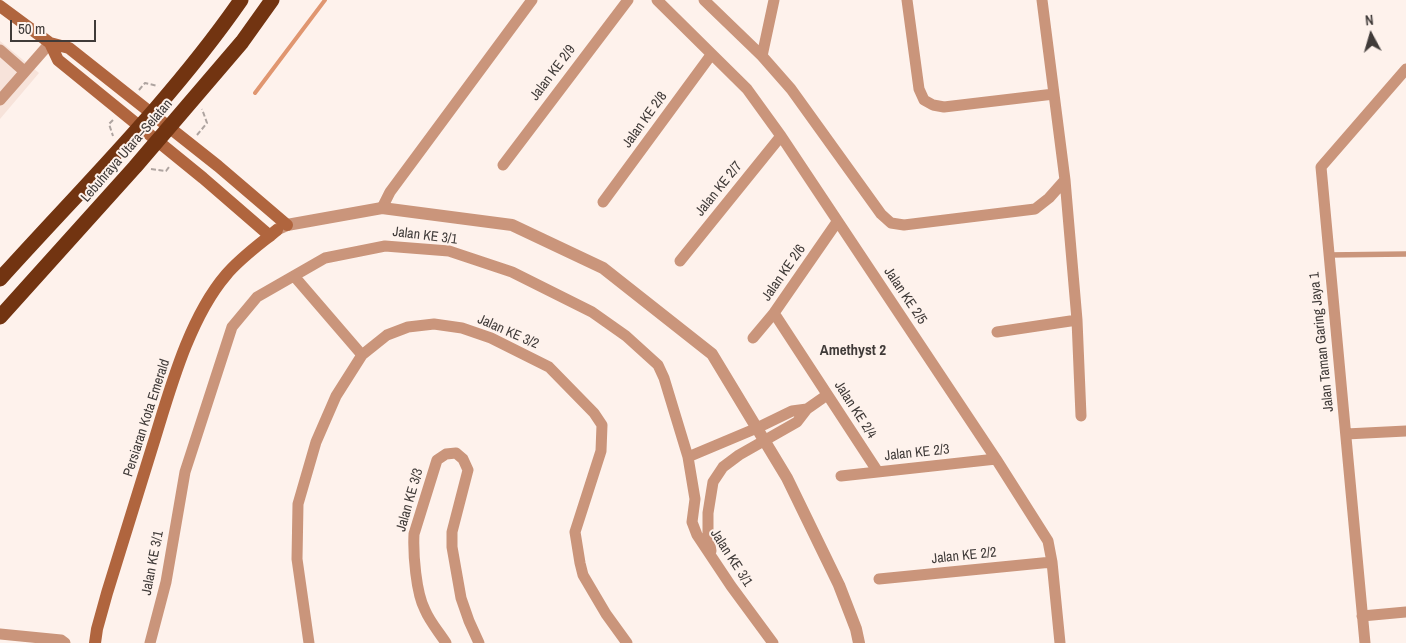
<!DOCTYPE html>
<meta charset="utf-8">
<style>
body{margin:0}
#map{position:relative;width:1406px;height:643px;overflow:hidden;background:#fef2ec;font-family:"Archivo Narrow",sans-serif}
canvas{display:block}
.north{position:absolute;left:1346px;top:10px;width:50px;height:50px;-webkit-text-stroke:4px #fef2ec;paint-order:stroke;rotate:354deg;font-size:14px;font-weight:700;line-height:20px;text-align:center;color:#403b39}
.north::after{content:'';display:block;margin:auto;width:18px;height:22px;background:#403b39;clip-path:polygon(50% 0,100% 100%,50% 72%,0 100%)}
.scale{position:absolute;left:10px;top:20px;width:86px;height:22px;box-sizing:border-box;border:2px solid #403b39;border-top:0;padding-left:6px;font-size:15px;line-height:18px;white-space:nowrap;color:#403b39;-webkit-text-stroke:4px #fef2ec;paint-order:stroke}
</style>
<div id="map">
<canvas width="1406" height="643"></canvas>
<div class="north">N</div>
<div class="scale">50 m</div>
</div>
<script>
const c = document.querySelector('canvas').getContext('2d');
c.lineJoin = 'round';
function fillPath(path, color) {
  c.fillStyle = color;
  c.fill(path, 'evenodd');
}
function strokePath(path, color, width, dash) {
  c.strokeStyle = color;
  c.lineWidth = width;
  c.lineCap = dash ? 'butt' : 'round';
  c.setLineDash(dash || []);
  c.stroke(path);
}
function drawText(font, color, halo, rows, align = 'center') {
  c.font = font + ' "Archivo Narrow",sans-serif';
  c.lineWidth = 4;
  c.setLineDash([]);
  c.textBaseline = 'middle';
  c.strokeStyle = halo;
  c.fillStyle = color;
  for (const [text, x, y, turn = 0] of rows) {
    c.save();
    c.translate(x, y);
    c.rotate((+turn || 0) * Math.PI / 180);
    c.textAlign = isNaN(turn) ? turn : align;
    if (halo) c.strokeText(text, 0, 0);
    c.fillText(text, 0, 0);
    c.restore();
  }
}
const built = new Path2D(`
 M 0,41 L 39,73 L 0,119 Z`);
const stream = new Path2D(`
 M 255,93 L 325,0`);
const path = new Path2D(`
 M 139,90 L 145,83 L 158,86
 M 113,120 L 109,124 L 113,136
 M 197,135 L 207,123 L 202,109
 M 151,169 L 166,171 L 169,167`);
const service = new Path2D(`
 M 1328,255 L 1406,254`);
const minor = new Path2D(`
 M 657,0 L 747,89 L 781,136 L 996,459 L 1048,541 L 1052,562 L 1060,643
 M 704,0 L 762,56 L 791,89 L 881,214 L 891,223 L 904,225 L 1035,209 L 1049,198 L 1065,180
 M 907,0 L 919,89 L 924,100 L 933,105 L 944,107 L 1054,94
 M 1042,0 L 1065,180 L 1077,320 L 1081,416
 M 0,50 L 24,71
 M 762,56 L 774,0
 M 0,100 L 50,43
 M 503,165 L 628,0
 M 603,202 L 711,55
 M 382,208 L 390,192 L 532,0
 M 680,261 L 781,136
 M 294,276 L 362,355
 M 774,313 L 878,472
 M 997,332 L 1077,320
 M 753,338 L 774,313 L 837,222
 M 1346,434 L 1406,431
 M 688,457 L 757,428 L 792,411 L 807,409
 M 841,476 L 996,459
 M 711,551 L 708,533 L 708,513 L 713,482 L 723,467 L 739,455 L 797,422 L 807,409 L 827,395
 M 879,579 L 1052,562
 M 1362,616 L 1406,612
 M 0,634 L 61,640 L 65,643
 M 150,643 L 166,582 L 185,472 L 232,327 L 257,297 L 325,258 L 385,246 L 449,251 L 512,272 L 592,312 L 626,336 L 658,365 L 664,378 L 688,457 L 695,499 L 692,522 L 697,535 L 731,586 L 773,643
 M 309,643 L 297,559 L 298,504 L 316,442 L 336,396 L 362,355 L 387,335 L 408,327 L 434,324 L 462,328 L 491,338 L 549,367 L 594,413 L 602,425 L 601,451 L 575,532 L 580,563 L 583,575 L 606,614 L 627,643
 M 446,643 C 439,632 430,622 425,610 C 416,593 413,554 414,534 L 437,460 L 446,454 L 456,453 L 463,459 L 468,470 L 452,532 L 452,547 L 461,598 L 469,621 L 479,643
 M 1365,643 L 1321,167 L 1406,69`);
const tertiary = new Path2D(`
 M 278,229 L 287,225 L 382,208 L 512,225 L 603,268 L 712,354 L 787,478 L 839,585 L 856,629 L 859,643`);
const secondary = new Path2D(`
 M 0,6 L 50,43 L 69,48 L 218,166 L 287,225
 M 50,43 L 58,60 L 203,178 L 270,236
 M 95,643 L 97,629 L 107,593 C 123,541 139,489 155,438 C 171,386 190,317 226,275 C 240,258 260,244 277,230`);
const motorway = new Path2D(`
 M 0,279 C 82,188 171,101 241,0
 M 0,317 L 135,167 L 242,42 L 272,0`);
const streetNames = [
 ["Jalan KE 2/9",553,73,-53],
 ["Jalan KE 2/8",645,120,-54],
 ["Lebuhraya Utara–Selatan",127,151,-49],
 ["Jalan KE 2/7",719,189,-51],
 ["Jalan KE 3/1",425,236,7],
 ["Jalan KE 2/6",784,273,-55],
 ["Jalan KE 2/5",905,296,56],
 ["Jalan KE 3/2",508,332,24],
 ["Jalan Taman Garing Jaya 1",1322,342,-96],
 ["Jalan KE 2/4",855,410,57],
 ["Persiaran Kota Emerald",147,418,-72],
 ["Jalan KE 2/3",917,453,-6],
 ["Jalan KE 3/3",410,500,-74],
 ["Jalan KE 2/2",964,556,-6],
 ["Jalan KE 3/1",731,558,57],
 ["Jalan KE 3/1",153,563,-79]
];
const neighbourhoodNames = [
 ["Amethyst 2",853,351]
];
fillPath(built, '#f7e3da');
strokePath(stream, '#e09670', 4);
strokePath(path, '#aea4a0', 2, [5, 2.5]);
strokePath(service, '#ca957b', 5.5);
strokePath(minor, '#ca957b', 11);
strokePath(tertiary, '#ca957b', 12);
strokePath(secondary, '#b0653e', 12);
strokePath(motorway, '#723411', 15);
drawText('14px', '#403b39', '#fef2ec', streetNames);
drawText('bold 15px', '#403b39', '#fef2ec', neighbourhoodNames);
</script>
